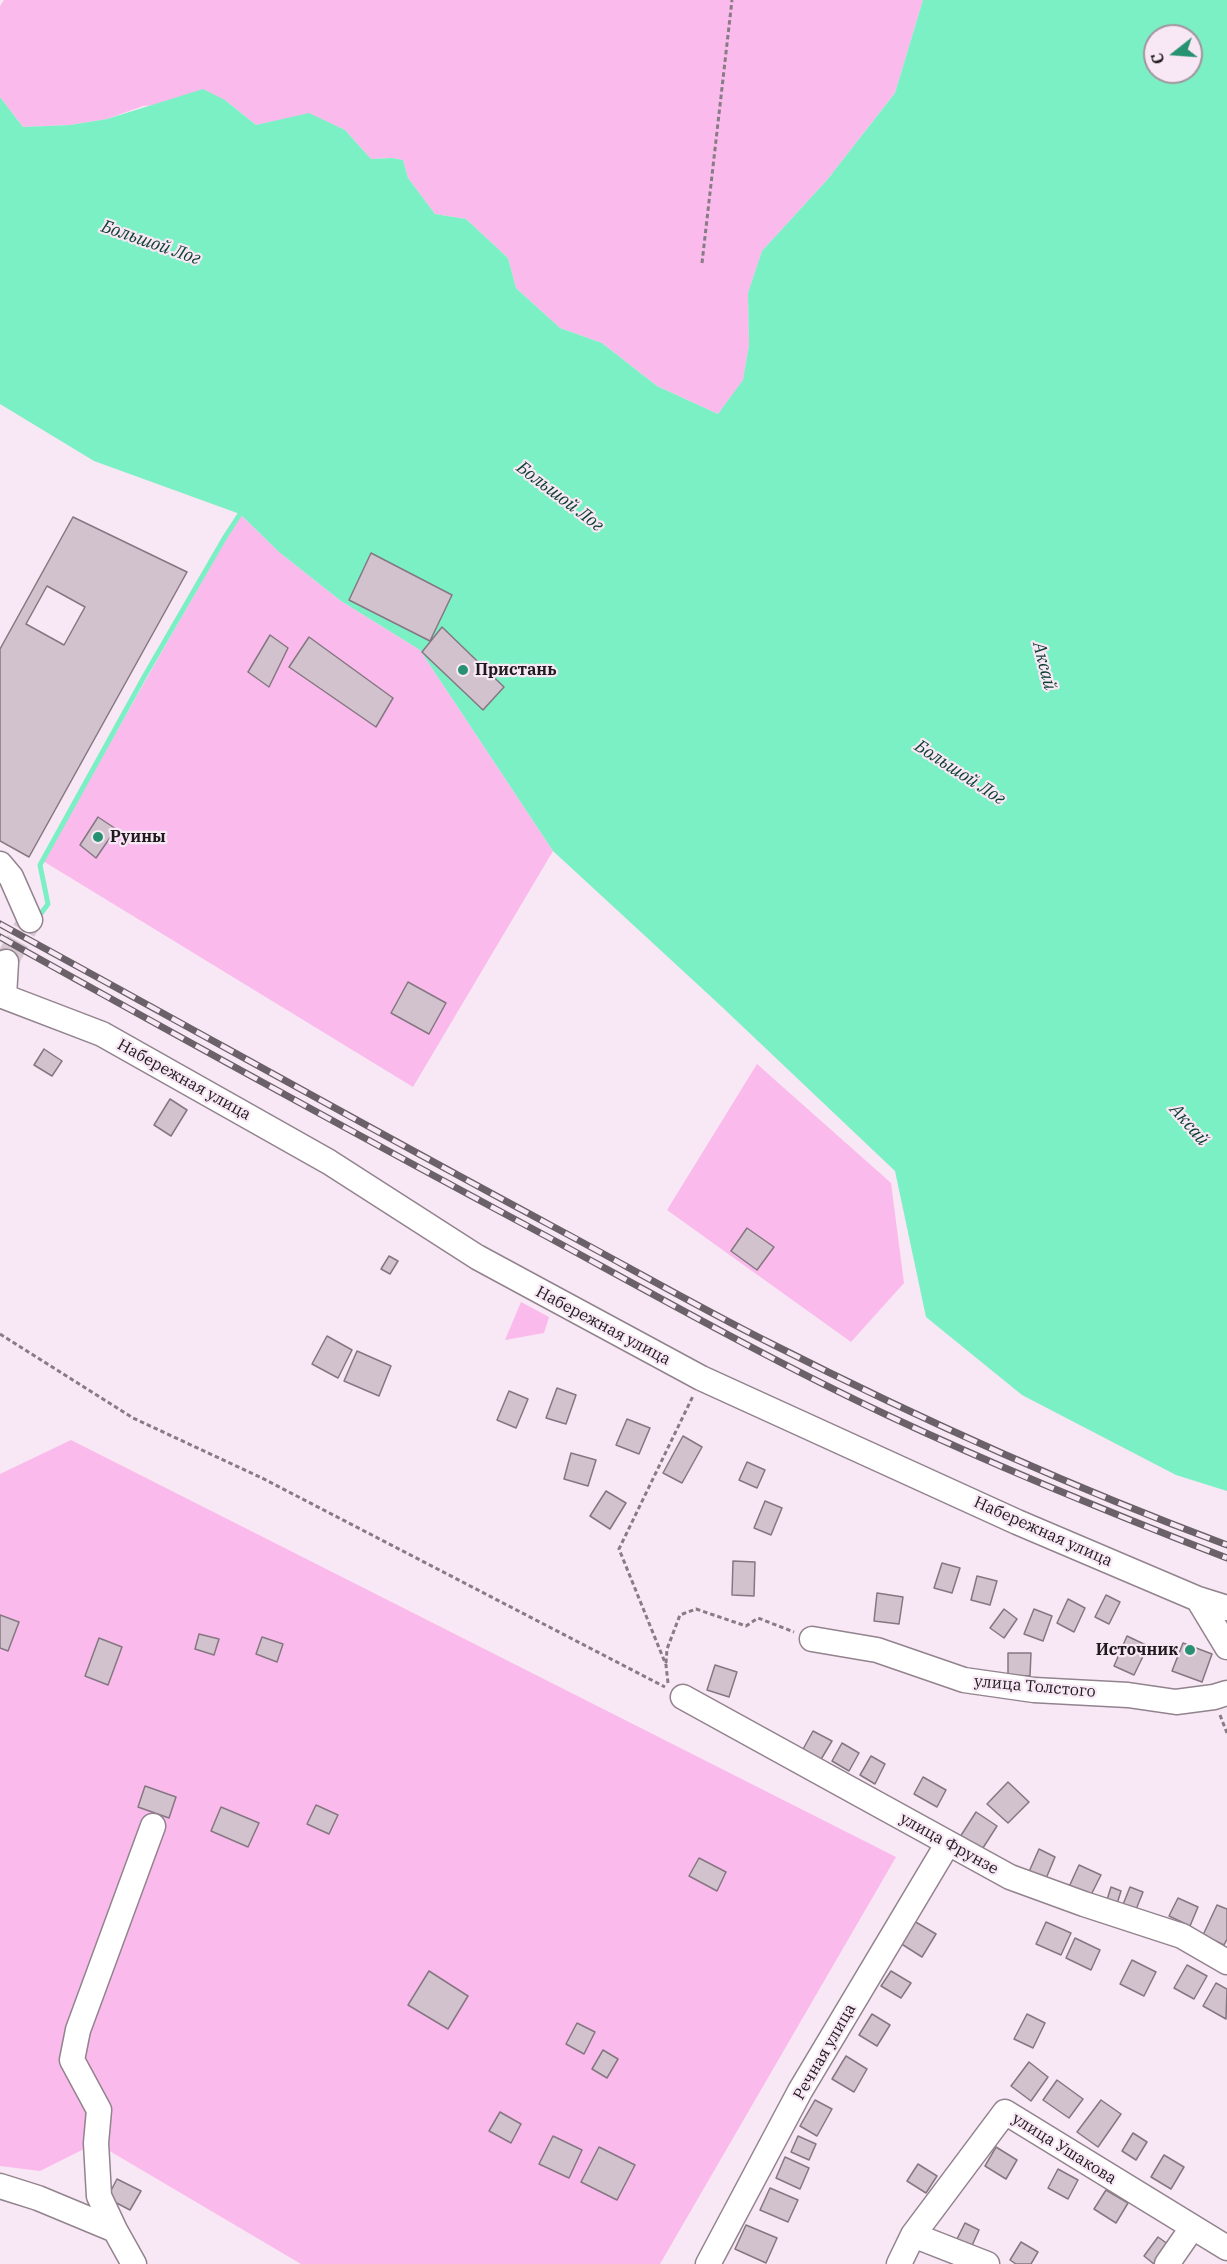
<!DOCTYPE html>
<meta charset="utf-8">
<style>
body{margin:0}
#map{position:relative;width:1227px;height:2264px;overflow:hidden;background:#f8e7f4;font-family:"IBM Plex Serif",serif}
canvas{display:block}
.north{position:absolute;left:1143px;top:24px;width:60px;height:60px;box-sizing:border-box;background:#f8e7f4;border:2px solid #a1959e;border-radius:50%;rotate:253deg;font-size:16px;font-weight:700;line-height:24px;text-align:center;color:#1f1a1e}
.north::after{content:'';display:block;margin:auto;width:21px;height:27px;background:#279271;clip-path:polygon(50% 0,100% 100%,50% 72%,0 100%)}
</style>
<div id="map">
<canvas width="1227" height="2264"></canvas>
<div class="north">С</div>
</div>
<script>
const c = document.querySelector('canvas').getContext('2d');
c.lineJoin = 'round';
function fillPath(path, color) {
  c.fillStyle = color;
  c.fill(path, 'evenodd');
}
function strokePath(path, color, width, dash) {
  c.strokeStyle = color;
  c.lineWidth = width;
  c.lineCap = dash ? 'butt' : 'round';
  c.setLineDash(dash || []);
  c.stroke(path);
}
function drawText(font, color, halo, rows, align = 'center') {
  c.font = font + ' "IBM Plex Serif",serif';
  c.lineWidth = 4.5;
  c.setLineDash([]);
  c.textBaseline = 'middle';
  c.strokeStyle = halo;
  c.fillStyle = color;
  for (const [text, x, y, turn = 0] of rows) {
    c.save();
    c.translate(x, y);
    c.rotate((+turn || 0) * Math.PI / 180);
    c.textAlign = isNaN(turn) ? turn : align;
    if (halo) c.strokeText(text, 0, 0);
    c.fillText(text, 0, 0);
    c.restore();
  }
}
const green = new Path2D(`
 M 4,0 L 923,0 L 895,93 L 827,180 L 762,251 L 748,293 L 749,345 L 743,381 L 718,414 L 657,386 L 602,343 L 560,328 L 516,288 L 508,258 L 466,219 L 435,214 L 408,178 L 403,160 L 392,158 L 371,159 L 345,130 L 309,114 L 256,125 L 225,100 L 143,106 L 107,119 L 70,125 L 23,127 L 0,97 L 0,6 Z
 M 240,514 L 279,552 L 341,601 L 420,650 L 553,851 L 413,1087 L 43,861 Z
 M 757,1064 L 891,1183 L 904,1283 L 851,1342 L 667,1210 Z
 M 521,1302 L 549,1317 L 544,1333 L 505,1340 Z
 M 71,1440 L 896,1857 L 660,2264 L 301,2264 L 96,2143 L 40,2171 L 0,2166 L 0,1474 Z`);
const water = new Path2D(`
 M 923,0 L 1227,0 L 1227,1491 L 1176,1475 L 1022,1395 L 926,1317 L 895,1171 L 721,1006 L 553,851 L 420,650 L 341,601 L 279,552 L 240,514 L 94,461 L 0,404 L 0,97 L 23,127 L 70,125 L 107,119 L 203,89 L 225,100 L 256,125 L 309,113 L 345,130 L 371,159 L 392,158 L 403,160 L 408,178 L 435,214 L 466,219 L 508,258 L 516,288 L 560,328 L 602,343 L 657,386 L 718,414 L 743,380 L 749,345 L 748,293 L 762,251 L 827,180 L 895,93 ZM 1155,36 L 1191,36 L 1191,72 L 1155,72 Z`);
const stream = new Path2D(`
 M 36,920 L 48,904 L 40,865 L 144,677 L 225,537 L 240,514`);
const building = new Path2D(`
 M 73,517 L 187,572 L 29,857 L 0,841 L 0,649 Z
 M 371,553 L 452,595 L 430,641 L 349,600 Z
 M 47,586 L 85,607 L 64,645 L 26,624 Z
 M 442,627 L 504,687 L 483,710 L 422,652 Z
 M 270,635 L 288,648 L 269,687 L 248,672 Z
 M 309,637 L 393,698 L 376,727 L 289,667 Z
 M 98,817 L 116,829 L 96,858 L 80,845 Z
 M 408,982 L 446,1003 L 429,1034 L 391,1013 Z
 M 44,1049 L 62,1061 L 52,1076 L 34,1065 Z
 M 170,1099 L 187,1110 L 171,1136 L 154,1125 Z
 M 747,1228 L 774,1247 L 757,1270 L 731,1251 Z
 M 389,1256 L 398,1261 L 390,1274 L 381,1269 Z
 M 327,1336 L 352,1350 L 338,1378 L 312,1364 Z
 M 357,1351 L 391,1366 L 379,1396 L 344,1381 Z
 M 557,1388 L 576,1395 L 566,1424 L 546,1418 Z
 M 509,1391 L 528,1399 L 516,1428 L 497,1420 Z
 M 627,1419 L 650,1428 L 639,1454 L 616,1445 Z
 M 683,1436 L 702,1447 L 682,1483 L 663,1473 Z
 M 571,1453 L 596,1460 L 588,1486 L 564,1479 Z
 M 747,1462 L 765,1470 L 757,1488 L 739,1480 Z
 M 606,1491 L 626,1503 L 610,1529 L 590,1516 Z
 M 765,1501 L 782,1508 L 771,1535 L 754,1528 Z
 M 733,1561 L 755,1562 L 754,1596 L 732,1595 Z
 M 942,1563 L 960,1568 L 952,1593 L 934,1588 Z
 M 977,1576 L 997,1581 L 990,1605 L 971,1600 Z
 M 877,1593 L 903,1597 L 899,1624 L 874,1621 Z
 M 1106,1595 L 1120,1602 L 1109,1624 L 1095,1617 Z
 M 1068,1599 L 1085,1608 L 1074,1632 L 1057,1623 Z
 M 1004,1609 L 1017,1619 L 1004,1638 L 990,1628 Z
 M 1034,1609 L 1052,1616 L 1043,1641 L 1024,1634 Z
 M 0,1615 L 19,1622 L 8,1651 L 0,1648 Z
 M 199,1634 L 219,1639 L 214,1655 L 195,1649 Z
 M 1127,1636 L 1148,1646 L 1134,1675 L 1114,1666 Z
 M 262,1637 L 283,1644 L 277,1662 L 256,1654 Z
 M 99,1638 L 122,1647 L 108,1685 L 85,1676 Z
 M 1183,1643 L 1212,1654 L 1202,1682 L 1172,1671 Z
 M 1008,1653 L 1031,1653 L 1030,1676 L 1008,1675 Z
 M 715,1665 L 737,1672 L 729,1697 L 707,1690 Z
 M 813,1731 L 832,1741 L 820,1761 L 802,1751 Z
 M 842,1743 L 859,1753 L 849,1771 L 832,1761 Z
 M 871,1756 L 885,1764 L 875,1784 L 860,1775 Z
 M 923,1777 L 946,1790 L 937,1807 L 914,1794 Z
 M 1008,1782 L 1029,1802 L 1008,1823 L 987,1804 Z
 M 145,1786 L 176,1797 L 169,1818 L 138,1807 Z
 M 316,1805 L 338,1815 L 329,1834 L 307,1824 Z
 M 221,1807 L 259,1823 L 248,1847 L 211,1831 Z
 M 976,1812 L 997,1826 L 981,1851 L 960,1837 Z
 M 1039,1849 L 1055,1857 L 1045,1881 L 1028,1874 Z
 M 699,1858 L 726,1872 L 717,1891 L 689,1876 Z
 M 1079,1865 L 1101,1875 L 1089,1899 L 1068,1889 Z
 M 1111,1887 L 1121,1891 L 1116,1907 L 1106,1903 Z
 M 1130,1887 L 1143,1892 L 1135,1912 L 1122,1907 Z
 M 1178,1898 L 1198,1907 L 1190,1926 L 1169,1916 Z
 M 1217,1905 L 1227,1909 L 1227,1939 L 1224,1945 L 1203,1935 Z
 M 914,1921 L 936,1934 L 922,1957 L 900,1943 Z
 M 1046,1922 L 1071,1933 L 1061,1955 L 1036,1944 Z
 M 1075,1938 L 1100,1950 L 1091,1970 L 1066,1958 Z
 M 1132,1960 L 1156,1972 L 1144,1996 L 1120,1984 Z
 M 1187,1965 L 1207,1976 L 1194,1999 L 1174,1988 Z
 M 429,1971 L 468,1996 L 448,2029 L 408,2005 Z
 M 891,1971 L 911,1983 L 901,1998 L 881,1986 Z
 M 1216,1983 L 1227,1989 L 1226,2019 L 1203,2006 Z
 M 872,2014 L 890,2025 L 877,2046 L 859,2035 Z
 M 1027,2014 L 1045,2023 L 1033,2048 L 1014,2039 Z
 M 577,2023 L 595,2032 L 584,2054 L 566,2044 Z
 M 603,2050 L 618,2059 L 607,2078 L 592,2069 Z
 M 846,2056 L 867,2069 L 854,2092 L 832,2079 Z
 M 1029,2062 L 1048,2077 L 1031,2101 L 1011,2086 Z
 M 1057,2080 L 1083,2099 L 1069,2118 L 1043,2100 Z
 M 815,2100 L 832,2109 L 817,2136 L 800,2126 Z
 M 1101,2100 L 1121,2114 L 1098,2147 L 1077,2132 Z
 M 500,2112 L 521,2124 L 511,2143 L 489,2131 Z
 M 1133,2133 L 1147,2142 L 1136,2160 L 1122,2151 Z
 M 553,2136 L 582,2150 L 569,2178 L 539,2164 Z
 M 798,2136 L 816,2144 L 809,2160 L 791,2152 Z
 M 599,2147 L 635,2165 L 617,2200 L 581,2182 Z
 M 996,2147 L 1017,2160 L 1006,2179 L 985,2166 Z
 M 1164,2155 L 1184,2167 L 1171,2189 L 1151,2177 Z
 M 785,2157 L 809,2168 L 800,2189 L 776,2178 Z
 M 918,2164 L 937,2176 L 926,2193 L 907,2181 Z
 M 1058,2169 L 1078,2180 L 1068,2199 L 1048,2188 Z
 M 117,2179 L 141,2191 L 130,2210 L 107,2198 Z
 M 770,2188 L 798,2200 L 788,2222 L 760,2210 Z
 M 1106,2190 L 1128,2203 L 1116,2223 L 1094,2209 Z
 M 965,2223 L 979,2230 L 970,2250 L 955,2243 Z
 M 746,2225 L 777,2238 L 766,2263 L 735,2249 Z
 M 1158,2237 L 1172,2247 L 1160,2264 L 1154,2264 L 1144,2256 Z
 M 1021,2242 L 1038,2252 L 1031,2264 L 1016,2264 L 1010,2260 Z`);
const minorTunnel = new Path2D(`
 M 6,962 L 30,920`);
const path = new Path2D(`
 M 702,263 L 732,0
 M 0,1334 L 133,1418 L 262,1478 L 665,1687
 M 666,1663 L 667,1649 L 680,1615 L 696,1609 L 746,1626 L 758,1618 L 794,1632
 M 668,1683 L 666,1665 L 619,1549 L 693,1396
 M 1220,1715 L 1227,1733`);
const minor = new Path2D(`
 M 0,864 L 11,877 L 30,920
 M 0,995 L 102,1034 L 329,1162 L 477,1257 L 701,1378 L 1017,1522 L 1198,1599 L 1227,1608
 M 4,996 L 6,962
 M 1198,1599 L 1227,1647
 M 812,1639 L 877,1650 L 964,1680 L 1034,1690 L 1128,1695 L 1176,1702 L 1214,1697 L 1227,1693
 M 683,1697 L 1010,1877 L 1084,1904 L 1182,1936 L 1227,1962
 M 0,2186 L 38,2198 L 115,2230 L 134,2264
 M 115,2230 L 99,2196 L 96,2143 L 99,2110 L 72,2060 L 78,2030 L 153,1826
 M 913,2235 L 987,2264
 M 708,2264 L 800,2091 L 948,1843
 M 899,2264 L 913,2235 L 1005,2112 L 1227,2248
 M 1167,2264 L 1192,2228`);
const rail = new Path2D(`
 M 0,924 C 184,1024 367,1127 552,1226 C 625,1265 698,1307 772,1344 C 920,1419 1071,1487 1227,1545
 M 0,937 C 181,1038 363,1138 546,1236 C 660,1298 772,1361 889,1416 C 1000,1468 1113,1514 1227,1558`);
const markers = [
 [463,670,6,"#279271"],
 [98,837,6,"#279271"],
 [1190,1650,6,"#279271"]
];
const poiNames = [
 ["Пристань",475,670],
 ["Руины",110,837],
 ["Источник",1178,1650,"right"]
];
const streetNames = [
 ["Набережная улица",184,1080,29],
 ["Набережная улица",603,1326,28],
 ["Набережная улица",1043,1532,24],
 ["улица Толстого",1035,1687,5],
 ["улица Фрунзе",949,1844,29],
 ["Речная улица",825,2052,-60],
 ["улица Ушакова",1064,2149,32]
];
const waterNames = [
 ["Большой Лог",151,243,19],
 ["Большой Лог",560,497,37],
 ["Аксай",1044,666,76],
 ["Большой Лог",960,773,33],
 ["Аксай",1189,1125,49]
];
fillPath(green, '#fabbec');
fillPath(water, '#7bf0c5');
strokePath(stream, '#7bf0c5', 5);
fillPath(building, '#d2c2ce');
strokePath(building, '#857782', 1.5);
strokePath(minorTunnel, '#d7c8d4', 24, [24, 12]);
strokePath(minor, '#92838e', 27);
strokePath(path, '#877c84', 3, [4.5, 3]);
strokePath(minor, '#fff', 24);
strokePath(rail, '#6b6269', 7);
strokePath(rail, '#f8e7f4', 4.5, [14]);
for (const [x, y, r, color] of markers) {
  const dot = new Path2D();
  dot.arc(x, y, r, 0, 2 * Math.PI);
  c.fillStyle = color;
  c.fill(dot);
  strokePath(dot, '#f8e7f4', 2);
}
drawText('bold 16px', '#1f1a1e', '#f8e7f4', poiNames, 'left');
drawText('16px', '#1f1a1e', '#f8e7f4', streetNames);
drawText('italic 18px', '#0a3f2f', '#f8e7f4', waterNames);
</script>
